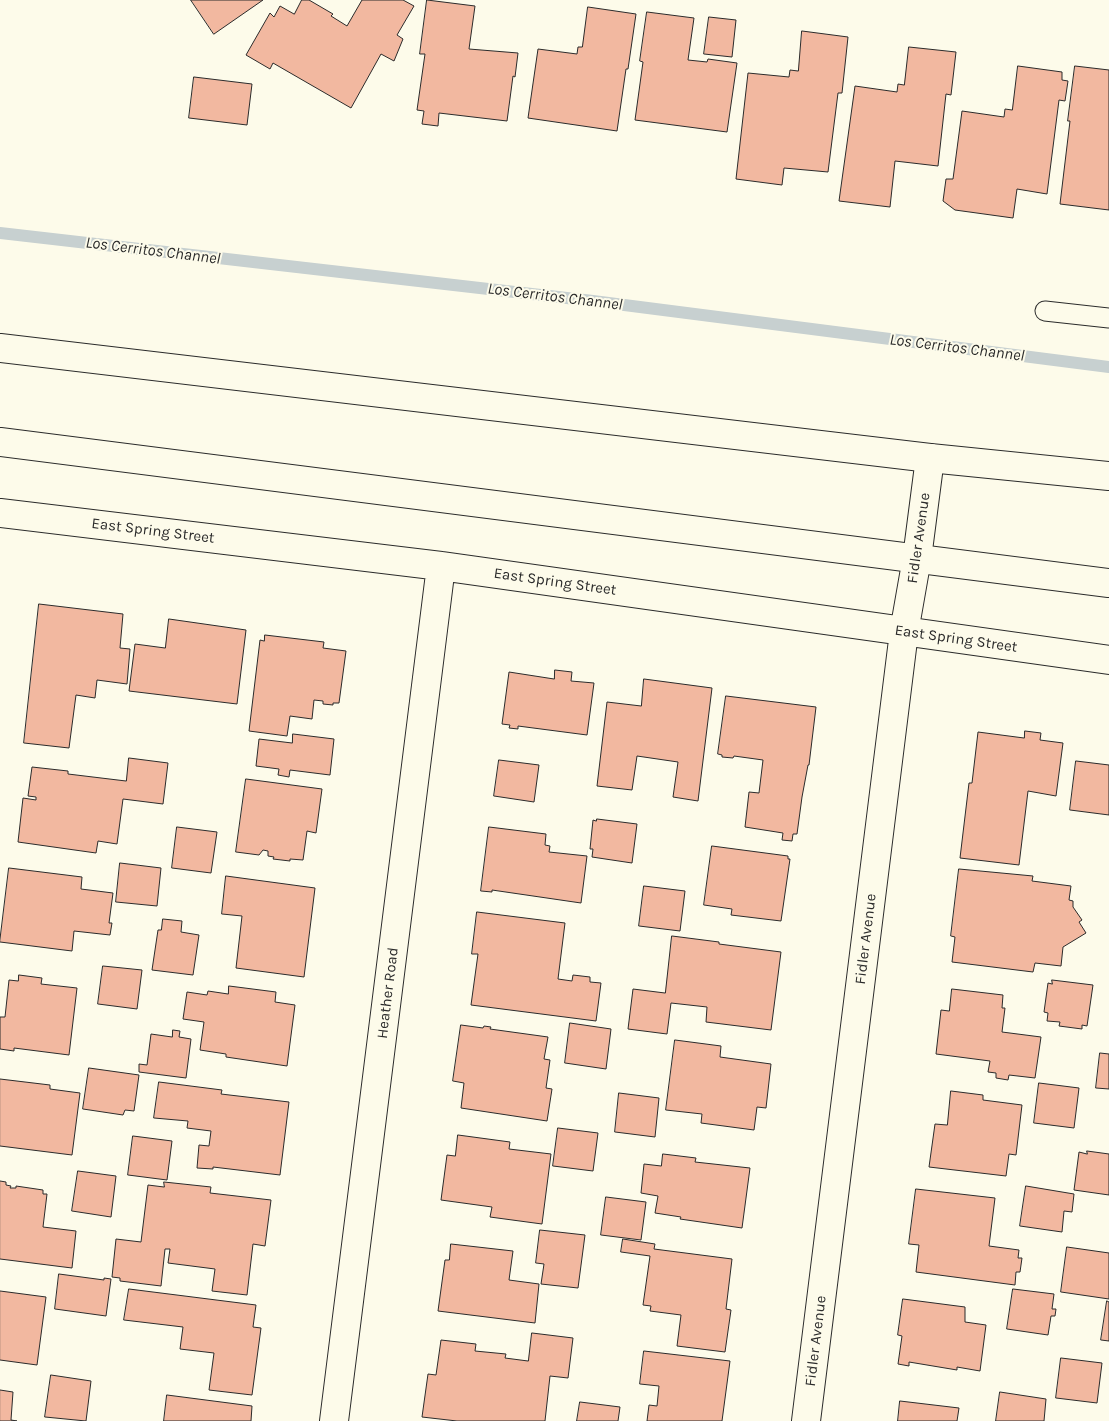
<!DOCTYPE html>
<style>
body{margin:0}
canvas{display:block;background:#fdfbea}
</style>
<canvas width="1109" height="1421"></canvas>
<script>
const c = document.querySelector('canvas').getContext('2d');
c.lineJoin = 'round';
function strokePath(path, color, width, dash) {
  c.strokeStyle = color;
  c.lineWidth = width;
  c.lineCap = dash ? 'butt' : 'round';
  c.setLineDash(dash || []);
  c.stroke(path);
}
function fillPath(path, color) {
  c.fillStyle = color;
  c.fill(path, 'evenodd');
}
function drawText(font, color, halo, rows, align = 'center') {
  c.font = font + ' Karla,sans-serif';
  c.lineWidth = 4;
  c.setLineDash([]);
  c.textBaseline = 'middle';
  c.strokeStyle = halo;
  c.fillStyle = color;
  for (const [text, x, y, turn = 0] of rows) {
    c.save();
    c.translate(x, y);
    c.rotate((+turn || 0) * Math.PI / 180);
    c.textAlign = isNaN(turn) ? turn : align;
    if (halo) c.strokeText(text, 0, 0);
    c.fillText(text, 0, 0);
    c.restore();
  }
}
const stream = new Path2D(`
 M 0,233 L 593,301 L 1109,367`);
const building = new Path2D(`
 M 191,0 L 263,0 L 214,34 Z
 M 302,0 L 309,0 L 333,14 L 331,16 L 347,26 L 362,0 L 403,0 L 414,6 L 397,35 L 403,39 L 394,61 L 381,54 L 351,108 L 273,63 L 270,69 L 246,55 L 270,13 L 274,17 L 280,6 L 294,14 Z
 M 427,0 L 475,6 L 469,49 L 518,53 L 515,77 L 513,76 L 507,121 L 439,113 L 438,126 L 422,124 L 424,111 L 417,110 L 425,54 L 420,54 Z
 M 588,7 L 636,14 L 628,69 L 626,69 L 617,131 L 528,118 L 538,49 L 577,54 L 578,47 L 582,47 Z
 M 647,12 L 694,18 L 688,60 L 707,62 L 708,59 L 737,63 L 727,132 L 635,120 L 643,62 L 640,61 Z
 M 709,17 L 736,20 L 732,57 L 704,54 Z
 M 802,31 L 848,37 L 842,93 L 838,93 L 828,172 L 784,168 L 782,185 L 736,179 L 748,73 L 789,77 L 790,70 L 798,71 Z
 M 909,47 L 956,52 L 951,95 L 946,94 L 938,166 L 895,161 L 890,207 L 839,201 L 855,86 L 897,92 L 898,84 L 904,85 Z
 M 1018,66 L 1062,72 L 1062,80 L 1068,81 L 1065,101 L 1059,100 L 1047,194 L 1017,189 L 1013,218 L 955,210 L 943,201 L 946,179 L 953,179 L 962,111 L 1004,117 L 1005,109 L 1012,110 Z
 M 1075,66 L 1109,70 L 1109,210 L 1060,204 L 1070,121 L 1068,121 Z
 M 194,77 L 252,84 L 247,125 L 189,118 Z
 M 39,604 L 123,614 L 120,648 L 130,649 L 127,684 L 97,680 L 95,698 L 76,695 L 69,748 L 24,743 Z
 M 169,619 L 246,630 L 237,704 L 129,691 L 135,644 L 165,648 Z
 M 265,635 L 324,642 L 323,648 L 346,651 L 339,703 L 333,703 L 333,705 L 323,704 L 323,701 L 314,700 L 312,719 L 290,716 L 287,736 L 249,731 L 260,640 L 264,641 Z
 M 555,670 L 572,672 L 571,681 L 594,683 L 587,735 L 518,726 L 518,729 L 509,728 L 510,725 L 502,724 L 509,672 L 554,679 Z
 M 644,679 L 712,688 L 698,801 L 673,797 L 678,762 L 637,756 L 632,790 L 597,786 L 607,702 L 641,706 Z
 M 726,696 L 816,707 L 809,765 L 808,765 L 802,797 L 797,834 L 793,834 L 792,841 L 782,840 L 783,833 L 745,827 L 749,792 L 759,793 L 763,760 L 734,756 L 733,758 L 722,757 L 722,755 L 718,754 Z
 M 1025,731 L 1041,733 L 1040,740 L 1063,743 L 1056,796 L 1028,791 L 1019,865 L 960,858 L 969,783 L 972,783 L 978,732 L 1024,738 Z
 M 293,734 L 334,739 L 330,775 L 290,770 L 289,777 L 278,775 L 279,769 L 256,766 L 259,739 L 292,743 Z
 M 129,758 L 168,763 L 163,804 L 123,799 L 117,844 L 98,841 L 96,853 L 18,842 L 23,798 L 36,800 L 36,797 L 28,796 L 32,767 L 68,771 L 68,774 L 126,781 Z
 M 499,760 L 539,765 L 534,802 L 494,796 Z
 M 1076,761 L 1109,765 L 1109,815 L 1070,810 Z
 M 246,779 L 322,789 L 316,833 L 307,831 L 303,860 L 290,859 L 290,861 L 273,859 L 274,857 L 268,856 L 268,851 L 263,850 L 259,855 L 236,852 Z
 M 597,819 L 637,824 L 632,863 L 592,857 L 593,849 L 590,849 L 593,820 L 596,821 Z
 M 177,827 L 217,832 L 211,873 L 172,868 Z
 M 489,827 L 546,834 L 545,845 L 550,846 L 549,852 L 587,856 L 581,903 L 492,890 L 492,892 L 481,891 Z
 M 712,846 L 788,856 L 788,859 L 790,859 L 781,921 L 731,915 L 732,909 L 704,905 Z
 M 120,863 L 161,868 L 157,906 L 116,902 Z
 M 9,868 L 82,877 L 81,889 L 113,893 L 109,923 L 112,923 L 110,935 L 74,931 L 72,951 L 0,942 Z
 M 959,869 L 1033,876 L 1032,881 L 1071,886 L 1069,900 L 1073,901 L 1073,907 L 1082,920 L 1079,922 L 1086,933 L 1063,947 L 1061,966 L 1035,963 L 1033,972 L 952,962 L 955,937 L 951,936 Z
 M 226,876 L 315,888 L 304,977 L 236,968 L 242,916 L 222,914 Z
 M 644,886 L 685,891 L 680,931 L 639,926 Z
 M 477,912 L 565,923 L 558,979 L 572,981 L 573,975 L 590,977 L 590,982 L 601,983 L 596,1021 L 471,1005 L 478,954 L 472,954 Z
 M 163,919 L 182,921 L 181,932 L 199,935 L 193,975 L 152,970 L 158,930 L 161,930 Z
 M 672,936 L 719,942 L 719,944 L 781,952 L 771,1030 L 706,1022 L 707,1007 L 671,1003 L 667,1034 L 628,1029 L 633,989 L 665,993 Z
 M 103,966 L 142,970 L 137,1009 L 98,1004 Z
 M 19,975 L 42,978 L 41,984 L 77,988 L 69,1055 L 14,1048 L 14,1051 L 0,1049 L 0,1017 L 5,1017 L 9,980 L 18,981 Z
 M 1052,980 L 1093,985 L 1087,1026 L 1082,1025 L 1082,1029 L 1059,1026 L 1060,1022 L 1047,1021 L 1048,1013 L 1044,1012 L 1048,983 L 1052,984 Z
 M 229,986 L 276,992 L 275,1002 L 295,1005 L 287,1066 L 226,1057 L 226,1054 L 200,1050 L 204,1022 L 183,1019 L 187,992 L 207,995 L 208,991 L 228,994 Z
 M 952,989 L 1003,995 L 1002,1008 L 1005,1008 L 1002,1032 L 1041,1037 L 1035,1078 L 1009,1075 L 1008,1080 L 996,1078 L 996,1073 L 988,1072 L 990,1061 L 936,1054 L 941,1010 L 949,1011 Z
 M 570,1023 L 611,1029 L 606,1069 L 565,1063 Z
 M 461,1025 L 483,1028 L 484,1026 L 491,1027 L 490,1029 L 548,1037 L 544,1059 L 550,1060 L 546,1088 L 552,1089 L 547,1121 L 461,1108 L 464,1083 L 453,1081 Z
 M 173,1030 L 180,1031 L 179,1037 L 191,1039 L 186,1078 L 139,1072 L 139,1064 L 147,1065 L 151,1034 L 172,1037 Z
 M 675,1040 L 721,1046 L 720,1057 L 771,1064 L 766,1108 L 757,1107 L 754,1130 L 701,1123 L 702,1114 L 666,1110 Z
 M 1100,1053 L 1109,1054 L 1109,1089 L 1096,1088 Z
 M 89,1068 L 139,1075 L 134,1111 L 125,1110 L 123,1115 L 83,1109 Z
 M 0,1079 L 50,1085 L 50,1089 L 80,1093 L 72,1155 L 0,1146 Z
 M 159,1082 L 222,1090 L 221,1094 L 289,1102 L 280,1175 L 213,1167 L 213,1169 L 197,1168 L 199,1145 L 209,1146 L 211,1131 L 187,1128 L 188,1121 L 154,1118 Z
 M 1039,1083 L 1079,1088 L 1074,1128 L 1034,1123 Z
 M 951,1091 L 983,1095 L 983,1100 L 1022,1105 L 1016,1155 L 1009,1154 L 1006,1176 L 929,1167 L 935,1124 L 947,1125 Z
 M 619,1093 L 659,1098 L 655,1137 L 615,1132 Z
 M 558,1128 L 598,1133 L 593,1171 L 553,1166 Z
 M 458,1135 L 510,1142 L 509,1149 L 551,1154 L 542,1224 L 490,1217 L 492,1207 L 441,1200 L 447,1155 L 455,1156 Z
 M 133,1136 L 172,1141 L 167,1180 L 128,1175 Z
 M 1087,1151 L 1109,1154 L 1109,1195 L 1074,1190 L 1079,1152 L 1087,1154 Z
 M 663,1154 L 696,1158 L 695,1162 L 750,1168 L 742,1228 L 680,1219 L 681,1217 L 655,1213 L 658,1196 L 641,1193 L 644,1164 L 661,1166 Z
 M 78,1171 L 116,1176 L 111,1217 L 72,1211 Z
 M 0,1181 L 6,1182 L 6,1185 L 11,1186 L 10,1188 L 16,1188 L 16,1186 L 43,1190 L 43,1194 L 47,1194 L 43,1227 L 76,1231 L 72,1268 L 0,1259 Z
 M 164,1182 L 211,1187 L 210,1193 L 271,1200 L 265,1246 L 253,1244 L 247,1295 L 212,1291 L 215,1269 L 168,1263 L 170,1249 L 165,1249 L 161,1286 L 120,1281 L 120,1278 L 112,1277 L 116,1239 L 141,1242 L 148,1185 L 164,1187 Z
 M 1026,1186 L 1074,1194 L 1072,1212 L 1064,1211 L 1062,1232 L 1020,1226 Z
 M 916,1189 L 995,1198 L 989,1246 L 1019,1250 L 1018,1258 L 1022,1258 L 1020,1272 L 1016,1272 L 1015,1285 L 916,1272 L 919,1245 L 909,1244 Z
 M 606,1197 L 646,1202 L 641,1240 L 601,1235 Z
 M 540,1230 L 585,1235 L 578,1288 L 541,1284 L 544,1264 L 536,1263 Z
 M 623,1239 L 655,1244 L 654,1249 L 732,1259 L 726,1309 L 731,1310 L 725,1352 L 677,1346 L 681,1315 L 650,1311 L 651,1306 L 643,1305 L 650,1256 L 621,1252 Z
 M 451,1244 L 513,1251 L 509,1280 L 539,1284 L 535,1323 L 438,1311 L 445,1260 L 449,1260 Z
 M 1067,1247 L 1109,1253 L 1109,1299 L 1061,1292 Z
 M 59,1274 L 104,1280 L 104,1278 L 111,1279 L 106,1316 L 55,1309 Z
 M 129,1289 L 256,1305 L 253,1327 L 261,1328 L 252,1395 L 209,1390 L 214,1353 L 180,1349 L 183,1327 L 124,1320 Z
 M 1013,1289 L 1054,1294 L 1052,1309 L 1056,1309 L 1055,1316 L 1051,1316 L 1048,1335 L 1007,1329 Z
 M 0,1291 L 46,1297 L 37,1365 L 0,1360 Z
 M 903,1299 L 965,1307 L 965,1322 L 986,1325 L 980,1371 L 957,1367 L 957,1370 L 909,1362 L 909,1366 L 898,1364 L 902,1336 L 898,1335 Z
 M 1107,1301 L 1109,1302 L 1109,1341 L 1101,1340 Z
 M 532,1333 L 573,1338 L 568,1378 L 550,1376 L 545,1421 L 457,1421 L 422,1417 L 428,1374 L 436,1375 L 441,1340 L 476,1344 L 475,1351 L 506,1354 L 505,1358 L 528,1361 Z
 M 644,1351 L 730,1361 L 722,1421 L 647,1421 L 649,1405 L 657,1406 L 659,1386 L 640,1384 Z
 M 1061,1358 L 1102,1363 L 1097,1403 L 1056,1398 Z
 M 51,1375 L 91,1381 L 86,1421 L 45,1417 Z
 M 0,1390 L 13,1392 L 11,1420 L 17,1421 L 0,1421 Z
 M 1000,1392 L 1046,1399 L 1044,1421 L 996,1421 Z
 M 167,1395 L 252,1406 L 251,1421 L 164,1421 Z
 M 900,1401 L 959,1408 L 957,1421 L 898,1421 Z
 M 580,1402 L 620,1407 L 618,1421 L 577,1421 Z`);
const service = new Path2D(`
 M 1045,311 L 1109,318`);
const minor = new Path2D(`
 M 0,513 L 441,566 L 1109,660
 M 334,1421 L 441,566
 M 806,1421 L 904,632 L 917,558 L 930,458`);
const secondary = new Path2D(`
 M 0,348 L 930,458 L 1109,476
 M 0,442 L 1109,583`);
const streetNames = [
 ["East Spring Street",153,531,7],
 ["Fidler Avenue",919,538,-82],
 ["East Spring Street",555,582,8],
 ["East Spring Street",956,639,8],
 ["Fidler Avenue",866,939,-83],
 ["Heather Road",388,993,-83],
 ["Fidler Avenue",816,1341,-83]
];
const waterNames = [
 ["Los Cerritos Channel",153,251,7],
 ["Los Cerritos Channel",555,297,7],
 ["Los Cerritos Channel",957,348,7]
];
strokePath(stream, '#c7d0d0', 12);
fillPath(building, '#f2b8a0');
strokePath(building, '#2b2b2b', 1);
strokePath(service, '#2b2b2b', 21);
strokePath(minor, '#2b2b2b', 30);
strokePath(secondary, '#2b2b2b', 30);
strokePath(service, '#fdfbea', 19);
strokePath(minor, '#fdfbea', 28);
strokePath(secondary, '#fdfbea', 28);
drawText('15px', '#2b2b2b', '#fdfbea', streetNames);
drawText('italic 16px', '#2b2b2b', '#fdfbea', waterNames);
</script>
